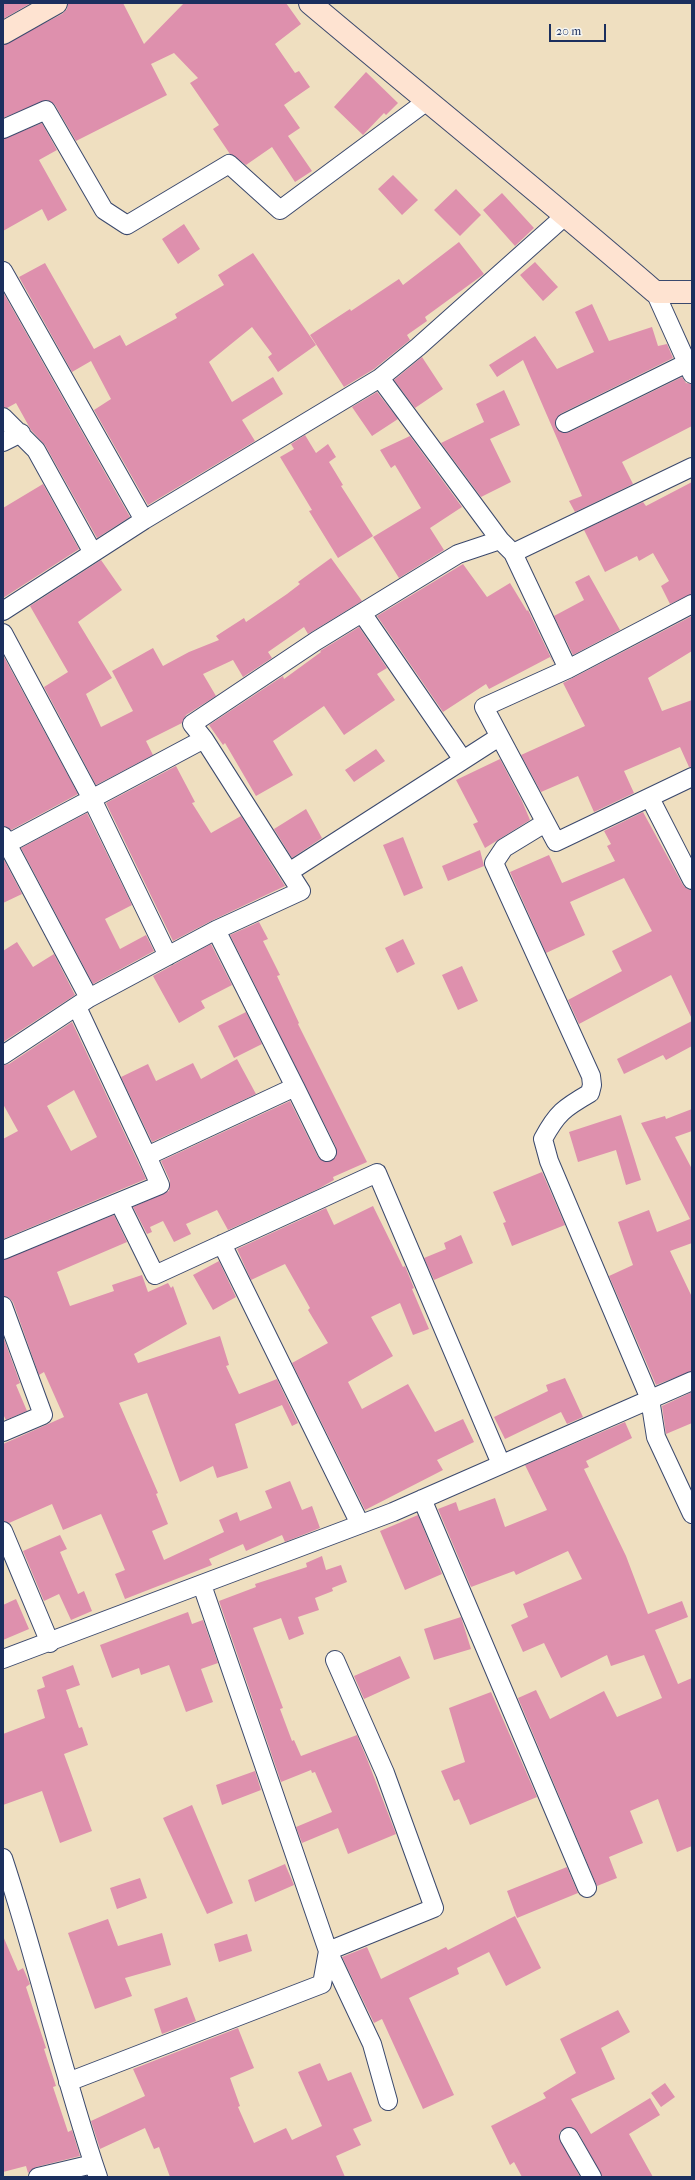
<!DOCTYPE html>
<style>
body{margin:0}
#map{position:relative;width:695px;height:2180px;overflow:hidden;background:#efdfc0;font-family:"IM FELL French Canon",serif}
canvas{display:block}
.frame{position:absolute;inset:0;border:4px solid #1b2f5e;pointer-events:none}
.scale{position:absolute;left:549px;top:24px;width:57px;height:18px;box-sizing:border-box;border:2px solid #1b2f5e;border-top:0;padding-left:5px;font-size:12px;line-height:14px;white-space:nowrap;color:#1b2f5e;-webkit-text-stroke:3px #f6f6f2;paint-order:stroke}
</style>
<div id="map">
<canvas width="695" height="2180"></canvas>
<div class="frame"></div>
<div class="scale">20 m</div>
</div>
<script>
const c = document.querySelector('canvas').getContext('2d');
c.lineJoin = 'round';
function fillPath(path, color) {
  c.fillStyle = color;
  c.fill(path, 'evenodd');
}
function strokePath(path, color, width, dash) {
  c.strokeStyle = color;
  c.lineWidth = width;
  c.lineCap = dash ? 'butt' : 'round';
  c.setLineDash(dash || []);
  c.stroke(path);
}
const building = new Path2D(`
 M 3,3 L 31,3 L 3,19 Z
 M 68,3 L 123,3 L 144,44 L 184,3 L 286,3 L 301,24 L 275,44 L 295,73 L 299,71 L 310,87 L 284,105 L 300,128 L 288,136 L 312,171 L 295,182 L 272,147 L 246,165 L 230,154 L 213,129 L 219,125 L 190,83 L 198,78 L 174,53 L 151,64 L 167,95 L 76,141 L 55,105 L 47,100 L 3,118 L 3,45 L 62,14 L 67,9 Z
 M 366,72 L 398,103 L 386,115 L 384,113 L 363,135 L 334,107 Z
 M 42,123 L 57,150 L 39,160 L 67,210 L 48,221 L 42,209 L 3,231 L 3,139 Z
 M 393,175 L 418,200 L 402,215 L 378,189 Z
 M 456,189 L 481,215 L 460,236 L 434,210 Z
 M 502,193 L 534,228 L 515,246 L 483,210 Z
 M 184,224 L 200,249 L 178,264 L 162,239 Z
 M 459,242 L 484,274 L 425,317 L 427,321 L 407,335 L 410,340 L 374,369 L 344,387 L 310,335 L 350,309 L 351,311 L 399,279 L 403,285 Z
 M 253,253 L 316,345 L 278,372 L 268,357 L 272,354 L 252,327 L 209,362 L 232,402 L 273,377 L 283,394 L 242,420 L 255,441 L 148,505 L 94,410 L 111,399 L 91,361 L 72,372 L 19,277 L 45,263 L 94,349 L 120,335 L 126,346 L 177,318 L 175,314 L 224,285 L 218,275 Z
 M 535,262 L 558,287 L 543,301 L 520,275 Z
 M 3,292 L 130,517 L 97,538 L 45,445 L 31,430 L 16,403 L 7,408 L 3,407 Z
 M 592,304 L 609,341 L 652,327 L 658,346 L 667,344 L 673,358 L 560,414 L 555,422 L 556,428 L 564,433 L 570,432 L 682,377 L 686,383 L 692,384 L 692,426 L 622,462 L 633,484 L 575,512 L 569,501 L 582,496 L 523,360 L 497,377 L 489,365 L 535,336 L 557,369 L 594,352 L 575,312 Z
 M 422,357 L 443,389 L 415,408 L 394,380 Z
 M 504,390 L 520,425 L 490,439 L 511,482 L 481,497 L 441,443 L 484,422 L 476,404 Z
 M 377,392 L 398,419 L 372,436 L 352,407 Z
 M 305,435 L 316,453 L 328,444 L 336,457 L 329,462 L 343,485 L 341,486 L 373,536 L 338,558 L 309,511 L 312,510 L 280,457 L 294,449 L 291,444 Z
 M 410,436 L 462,507 L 430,528 L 444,550 L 399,578 L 373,537 L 421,508 L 395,465 L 391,468 L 380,450 Z
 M 692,482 L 692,594 L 670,604 L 661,586 L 669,581 L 653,553 L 639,561 L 637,556 L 605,572 L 584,530 L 643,502 L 646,506 Z
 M 43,484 L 79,549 L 3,598 L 3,508 Z
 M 331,558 L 362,601 L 308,634 L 304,627 L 268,652 L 272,658 L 243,677 L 233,660 L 203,674 L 216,696 L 186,715 L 182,723 L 146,741 L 153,755 L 96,785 L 44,687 L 68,672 L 30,606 L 101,560 L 122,590 L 78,622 L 112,678 L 86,694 L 101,727 L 133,711 L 112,671 L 153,648 L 163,666 L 189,652 L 219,640 L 216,636 L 244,618 L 246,622 L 287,594 L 300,584 L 298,582 Z
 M 463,564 L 487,597 L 510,583 L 527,611 L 528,610 L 554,664 L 550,657 L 489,689 L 486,684 L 443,712 L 377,616 Z
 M 589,575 L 620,630 L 573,655 L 554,616 L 584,600 L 575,582 Z
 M 692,616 L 692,651 L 648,678 L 662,711 L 692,700 L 692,767 L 689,767 L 680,747 L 624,771 L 634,793 L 594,812 L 578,776 L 541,792 L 521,755 L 585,726 L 563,683 Z
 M 359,627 L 387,668 L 377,674 L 395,700 L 344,735 L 324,706 L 273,741 L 293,775 L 256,796 L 225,743 L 223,745 L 209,725 L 283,676 L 284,679 L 321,652 L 320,651 Z
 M 3,655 L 78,794 L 11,830 L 3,826 Z
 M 376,749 L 385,761 L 354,782 L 345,770 Z
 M 500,759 L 522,801 L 530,820 L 485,848 L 473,824 L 478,822 L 456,780 Z
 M 176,766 L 195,802 L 192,803 L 211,833 L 241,816 L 285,886 L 211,921 L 173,941 L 106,803 Z
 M 306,809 L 322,838 L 292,858 L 274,829 Z
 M 643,812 L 683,885 L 687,889 L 692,890 L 692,1019 L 671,975 L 579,1024 L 568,1000 L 622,971 L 612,951 L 652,931 L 624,878 L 570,902 L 585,935 L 546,953 L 510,872 L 549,855 L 562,883 L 615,861 L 607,846 L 611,844 L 604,831 Z
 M 87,813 L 132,905 L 105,919 L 120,949 L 146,935 L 154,951 L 93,984 L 21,848 Z
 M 403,837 L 423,888 L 404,896 L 383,845 Z
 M 480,850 L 484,866 L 448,881 L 442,866 Z
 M 3,858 L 22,894 L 3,903 Z
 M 259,922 L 268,939 L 263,941 L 280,975 L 277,976 L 299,1023 L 298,1024 L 367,1162 L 333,1177 L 334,1180 L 318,1189 L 228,1230 L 217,1210 L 186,1224 L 191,1234 L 174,1242 L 163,1221 L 150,1227 L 152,1232 L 147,1234 L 133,1207 L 169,1191 L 170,1181 L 161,1161 L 290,1101 L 318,1157 L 327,1162 L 336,1157 L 336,1147 L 230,935 Z
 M 403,939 L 415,964 L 397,973 L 385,948 Z
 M 17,942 L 33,967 L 54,954 L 75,995 L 3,1042 L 3,951 Z
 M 211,944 L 232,985 L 201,1001 L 205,1008 L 179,1023 L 153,976 Z
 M 462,966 L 478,1001 L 458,1010 L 442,975 Z
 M 246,1012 L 262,1044 L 234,1058 L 218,1026 Z
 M 692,1021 L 692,1046 L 666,1060 L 663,1055 L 624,1074 L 617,1059 Z
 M 72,1022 L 146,1179 L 3,1239 L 3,1139 L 18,1131 L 3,1104 L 3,1065 L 9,1064 ZM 74,1090 L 97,1137 L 71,1151 L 47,1106 Z
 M 237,1059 L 256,1094 L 152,1142 L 121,1077 L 148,1064 L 156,1081 L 193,1063 L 201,1079 Z
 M 692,1109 L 692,1131 L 675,1137 L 692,1169 L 692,1243 L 670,1251 L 692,1297 L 692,1371 L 656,1385 L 609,1276 L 633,1265 L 618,1222 L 649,1210 L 657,1232 L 690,1219 L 641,1123 L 665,1116 L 666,1119 Z
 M 621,1115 L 641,1180 L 626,1185 L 616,1150 L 578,1162 L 569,1132 Z
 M 542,1172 L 565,1225 L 512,1246 L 503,1223 L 506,1222 L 493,1192 Z
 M 373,1206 L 403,1267 L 405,1266 L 414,1288 L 412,1289 L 429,1329 L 413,1335 L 400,1303 L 371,1317 L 393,1356 L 348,1382 L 362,1409 L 408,1384 L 435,1432 L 463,1419 L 474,1442 L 437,1460 L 443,1470 L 365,1510 L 292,1363 L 328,1343 L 308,1310 L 310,1308 L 285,1264 L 251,1280 L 237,1249 L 326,1208 L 334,1225 Z
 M 114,1215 L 127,1242 L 57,1272 L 70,1306 L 114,1291 L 112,1285 L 142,1275 L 148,1292 L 168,1283 L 171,1288 L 173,1286 L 187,1324 L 134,1354 L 138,1363 L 220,1336 L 229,1365 L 226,1366 L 239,1394 L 277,1379 L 298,1423 L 292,1426 L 282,1405 L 235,1424 L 248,1468 L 217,1478 L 213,1466 L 180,1482 L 147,1393 L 119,1403 L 158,1493 L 156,1494 L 168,1524 L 152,1531 L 164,1560 L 224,1532 L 219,1520 L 237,1512 L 240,1521 L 272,1508 L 265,1491 L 290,1481 L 302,1510 L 312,1506 L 320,1528 L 285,1542 L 282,1535 L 246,1551 L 243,1544 L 209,1559 L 212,1565 L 125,1599 L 115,1574 L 125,1570 L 101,1514 L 63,1530 L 52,1504 L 9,1523 L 3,1521 L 3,1444 L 64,1417 L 44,1372 L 39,1375 L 13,1302 L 9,1298 L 3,1296 L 3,1260 Z
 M 461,1235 L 473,1263 L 434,1280 L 424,1258 L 446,1249 L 444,1243 Z
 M 219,1261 L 236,1297 L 213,1310 L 193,1275 Z
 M 3,1336 L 20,1383 L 16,1385 L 27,1411 L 6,1420 L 3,1414 Z
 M 565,1378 L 583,1417 L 567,1424 L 561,1412 L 505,1439 L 494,1417 L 548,1391 L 546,1385 Z
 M 692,1392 L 692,1423 L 666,1434 L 662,1406 Z
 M 625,1422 L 632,1438 L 586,1461 L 589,1467 L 584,1469 L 626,1556 L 648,1614 L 682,1601 L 688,1617 L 655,1630 L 678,1684 L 692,1678 L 692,1846 L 677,1852 L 658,1799 L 630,1811 L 643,1843 L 609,1857 L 617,1878 L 597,1886 L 518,1698 L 536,1690 L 550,1719 L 604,1691 L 617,1717 L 662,1698 L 644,1655 L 611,1666 L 607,1655 L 561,1678 L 544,1643 L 523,1652 L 511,1625 L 528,1617 L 523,1604 L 582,1579 L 568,1551 L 516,1575 L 514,1571 L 471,1587 L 438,1509 L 456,1502 L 459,1511 L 495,1498 L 505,1527 L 547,1510 L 525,1465 Z
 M 418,1515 L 442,1574 L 405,1590 L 380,1531 Z
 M 60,1535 L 67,1549 L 60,1552 L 78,1594 L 84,1591 L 92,1611 L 71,1620 L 59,1594 L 44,1601 L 23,1551 Z
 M 322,1556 L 326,1570 L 341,1565 L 347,1582 L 332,1588 L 333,1591 L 315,1598 L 319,1610 L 298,1617 L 304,1634 L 289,1640 L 281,1618 L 253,1628 L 283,1708 L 280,1709 L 292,1741 L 294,1740 L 301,1756 L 357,1735 L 367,1759 L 396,1834 L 348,1854 L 338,1828 L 302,1843 L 296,1827 L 332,1812 L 315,1772 L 312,1773 L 311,1770 L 281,1782 L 219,1601 L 256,1587 L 255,1584 L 307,1567 L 306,1563 Z
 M 16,1599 L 29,1629 L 3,1640 L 3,1605 Z
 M 188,1612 L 192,1624 L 203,1620 L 218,1663 L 201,1669 L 213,1702 L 186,1712 L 169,1665 L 141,1675 L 139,1668 L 112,1678 L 100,1645 Z
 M 461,1617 L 471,1649 L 434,1660 L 424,1629 Z
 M 400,1656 L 410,1678 L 364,1699 L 354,1676 Z
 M 73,1665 L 80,1685 L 66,1690 L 79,1728 L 82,1727 L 88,1745 L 64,1754 L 92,1831 L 60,1843 L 42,1791 L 3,1805 L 3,1734 L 45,1718 L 37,1690 L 45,1687 L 42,1677 Z
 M 491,1692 L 537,1797 L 470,1825 L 459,1799 L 454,1801 L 441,1771 L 465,1762 L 449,1708 Z
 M 255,1771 L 261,1790 L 222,1805 L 216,1785 Z
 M 192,1805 L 233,1903 L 207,1914 L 163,1818 Z
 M 285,1864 L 294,1885 L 255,1902 L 248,1880 Z
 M 567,1867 L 578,1893 L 517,1918 L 507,1891 Z
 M 140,1878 L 147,1898 L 117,1909 L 110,1888 Z
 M 515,1916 L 541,1968 L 506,1986 L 489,1952 L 457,1968 L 459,1974 L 409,1998 L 454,2095 L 423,2109 L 382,2019 L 374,2023 L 342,1957 L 367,1947 L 381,1979 L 446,1947 L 448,1950 Z
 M 108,1919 L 118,1946 L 162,1933 L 171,1965 L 125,1978 L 132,1996 L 95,2009 L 68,1933 Z
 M 247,1934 L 252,1951 L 219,1962 L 214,1944 Z
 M 3,1936 L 18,1971 L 23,1968 L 30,1984 L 26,1987 L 46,2048 L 44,2049 L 56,2086 L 53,2087 L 68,2132 L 72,2130 L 80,2156 L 36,2167 L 28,2173 L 26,2166 L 3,2172 Z
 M 187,1997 L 196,2021 L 162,2034 L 154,2009 Z
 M 618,2010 L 630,2032 L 601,2048 L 615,2079 L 571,2099 L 591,2134 L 650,2098 L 660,2115 L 629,2134 L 653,2177 L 602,2177 L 578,2132 L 569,2127 L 560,2131 L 559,2137 L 580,2177 L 522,2177 L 514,2162 L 510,2165 L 491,2126 L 546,2098 L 543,2093 L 576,2073 L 560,2039 Z
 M 238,2028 L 254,2068 L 230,2078 L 240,2106 L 238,2107 L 254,2143 L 286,2128 L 292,2140 L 322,2126 L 298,2072 L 320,2063 L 328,2081 L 351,2072 L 372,2121 L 353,2129 L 361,2145 L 336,2156 L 345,2177 L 170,2177 L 159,2147 L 154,2149 L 145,2128 L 100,2149 L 91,2121 L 145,2096 L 133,2069 Z
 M 665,2083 L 675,2097 L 661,2107 L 651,2093 Z`);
const street = new Path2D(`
 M 3,129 L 46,110 L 104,210 L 127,225 L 229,164 L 280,210 L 427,101
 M 3,271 L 144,520
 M 655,292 L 692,374
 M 380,378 L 500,540
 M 3,417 L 36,450 L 93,553
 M 565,423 L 687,363
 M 3,442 L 21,433
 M 513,553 L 568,669
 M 692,604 L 568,669 L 484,707 L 556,842 L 692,777
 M 3,611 L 144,520 L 380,378 L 418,347 L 566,215
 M 362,613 L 463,760
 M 3,633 L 92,799 L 168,956
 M 204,739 L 192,724 L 316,641 L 458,554 L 500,540 L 513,553 L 692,467
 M 650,798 L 692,880
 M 545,823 L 504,848 L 494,863 L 591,1076 L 592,1085 L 590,1093 C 564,1108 557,1113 543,1139 L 549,1161 L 650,1399 L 656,1437 L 692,1514
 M 3,836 L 89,998
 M 289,872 L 499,737
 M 77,1007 L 147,1156
 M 3,1055 L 89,998 L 216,930 L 301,891 L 204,739 L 7,844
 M 295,1087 L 327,1152
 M 119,1202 L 155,1275 L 377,1173 L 501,1464
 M 222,1244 L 360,1524
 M 3,1250 L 160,1185 L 147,1156 L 295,1087 L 216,930
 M 3,1306 L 43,1415 L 3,1432
 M 422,1499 L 587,1888
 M 3,1531 L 50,1643
 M 202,1585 L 328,1951 L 372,2044 L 388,2101
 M 3,1659 L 393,1512 L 692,1381
 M 3,1858 C 38,1963 62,2072 98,2177
 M 68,2082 L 322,1984 L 328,1951 L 434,1908 L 385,1773 L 335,1660
 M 569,2137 L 592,2177
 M 38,2177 L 93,2164`);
const secondary = new Path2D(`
 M 310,3 C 425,100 542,194 655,292 L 692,292
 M 3,33 L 56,3`);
fillPath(building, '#de90ad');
strokePath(street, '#3b496d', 20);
strokePath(secondary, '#3b496d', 24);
strokePath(street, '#fff', 18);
strokePath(secondary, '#fee3d1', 22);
</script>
